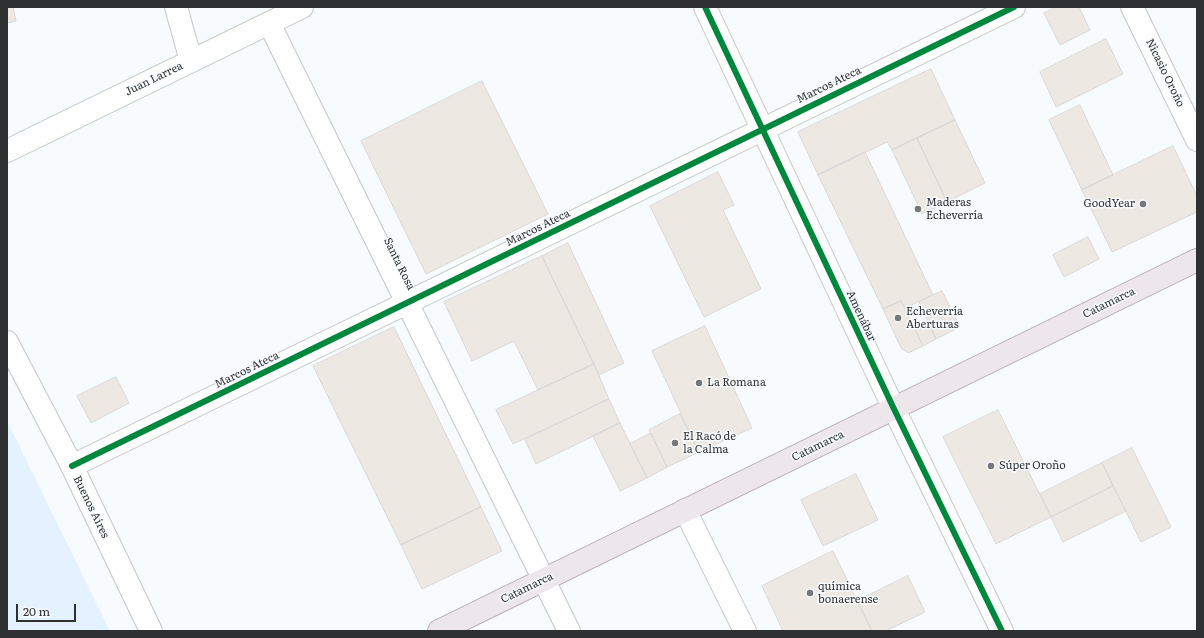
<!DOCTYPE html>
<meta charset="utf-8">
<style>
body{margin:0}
#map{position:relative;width:1204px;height:638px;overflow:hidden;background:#f8fbfd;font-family:Literata,serif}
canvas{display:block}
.frame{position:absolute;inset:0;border:8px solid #2f3031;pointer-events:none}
.scale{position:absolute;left:16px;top:604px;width:60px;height:18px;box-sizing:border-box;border:2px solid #2f3031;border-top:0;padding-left:5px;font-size:12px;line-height:14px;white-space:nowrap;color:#2f3031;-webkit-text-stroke:3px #f7fbfe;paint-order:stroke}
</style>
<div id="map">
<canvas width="1204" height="638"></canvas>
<div class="frame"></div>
<div class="scale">20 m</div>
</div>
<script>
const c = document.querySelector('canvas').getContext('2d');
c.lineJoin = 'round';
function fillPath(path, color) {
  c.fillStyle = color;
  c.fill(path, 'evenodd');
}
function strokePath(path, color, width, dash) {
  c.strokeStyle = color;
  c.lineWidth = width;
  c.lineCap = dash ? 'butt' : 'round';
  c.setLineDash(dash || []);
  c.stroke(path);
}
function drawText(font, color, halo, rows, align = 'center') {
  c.font = font + ' Literata,serif';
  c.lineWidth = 3;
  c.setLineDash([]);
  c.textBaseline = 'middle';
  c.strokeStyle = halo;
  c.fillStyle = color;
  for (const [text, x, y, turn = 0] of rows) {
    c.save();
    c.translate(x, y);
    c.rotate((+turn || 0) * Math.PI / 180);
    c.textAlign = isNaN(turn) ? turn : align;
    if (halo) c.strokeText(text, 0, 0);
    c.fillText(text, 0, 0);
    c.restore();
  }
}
const green = new Path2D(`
 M 7,421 L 110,631 L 7,631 Z`);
const building = new Path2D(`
 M 7,7 L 13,7 L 16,21 L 7,23 Z
 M 1057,7 L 1079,7 L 1090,30 L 1060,45 L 1044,13 Z
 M 1106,39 L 1123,74 L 1056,107 L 1040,72 Z
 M 931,69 L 955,120 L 892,150 L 887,142 L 818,175 L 798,132 Z
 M 482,81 L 548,214 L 426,274 L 361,141 Z
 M 1080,105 L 1113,175 L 1082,190 L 1049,120 Z
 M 955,120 L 985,183 L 947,202 L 917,138 Z
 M 917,138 L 947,202 L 922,214 L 892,150 Z
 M 1173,146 L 1197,196 L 1197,212 L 1112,252 L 1082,190 Z
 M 865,152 L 933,295 L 905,308 L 901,301 L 883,309 L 818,175 Z
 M 718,172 L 734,205 L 723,210 L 761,289 L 704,317 L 650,206 Z
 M 1088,237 L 1099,259 L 1064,277 L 1053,255 Z
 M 568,243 L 624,363 L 599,375 L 542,256 Z
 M 542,256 L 594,364 L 538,390 L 514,341 L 472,361 L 444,302 Z
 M 942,291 L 960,327 L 936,339 L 919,302 Z
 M 901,301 L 923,346 L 908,353 L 901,348 L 883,309 Z
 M 928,321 L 936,339 L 923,346 L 914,327 Z
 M 705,326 L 752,428 L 699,452 L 652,351 Z
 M 394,327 L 481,507 L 401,545 L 313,366 Z
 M 594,364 L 609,399 L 513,444 L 496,410 Z
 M 116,377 L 129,403 L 91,423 L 77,396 Z
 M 609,399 L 620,423 L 536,464 L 525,440 Z
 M 998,410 L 1051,517 L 996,544 L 943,437 Z
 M 680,414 L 699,452 L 667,467 L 649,430 Z
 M 620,423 L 647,478 L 620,491 L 593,436 Z
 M 651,433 L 667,467 L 647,478 L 630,444 Z
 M 1132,448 L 1171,527 L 1141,542 L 1102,463 Z
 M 1102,463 L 1113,486 L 1051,517 L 1040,494 Z
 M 856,474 L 878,520 L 823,546 L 801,500 Z
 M 1113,486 L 1126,511 L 1063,542 L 1051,517 Z
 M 481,507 L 502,551 L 422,589 L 401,545 Z
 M 833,551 L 872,631 L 783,631 L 762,586 Z
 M 908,576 L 925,612 L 886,631 L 872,631 L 857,601 Z`);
const minor = new Path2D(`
 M 176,7 L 191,61
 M 705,7 L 894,409 L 1002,631
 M 1132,7 L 1197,140
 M 269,23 L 569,631
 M 7,151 L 302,7
 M 7,342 L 72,466 L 151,631
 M 72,466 L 1014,7
 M 685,510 L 745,631`);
const major = new Path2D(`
 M 439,631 L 1197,260`);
const cycleway = new Path2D(`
 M 705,7 L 894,409 L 1002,631
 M 72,466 L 1014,7`);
const markers = [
 [1143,204,4,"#757778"],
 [918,209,4,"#757778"],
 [898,318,4,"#757778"],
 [699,383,4,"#757778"],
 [675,443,4,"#757778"],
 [991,466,4,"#757778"],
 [810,593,4,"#757778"]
];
const streetNames = [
 ["Nicasio Oroño",1165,73,64],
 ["Juan Larrea",154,79,-26],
 ["Marcos Ateca",829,85,-26],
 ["Marcos Ateca",538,228,-26],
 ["Santa Rosa",399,264,64],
 ["Catamarca",1109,303,-26],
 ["Amenábar",861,316,65],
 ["Marcos Ateca",247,370,-26],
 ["Catamarca",818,446,-26],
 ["Buenos Aires",91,507,64],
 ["Catamarca",527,588,-26]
];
const poiNames = [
 ["Maderas",926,203],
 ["Echeverría",926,216],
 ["GoodYear",1135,204,"right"],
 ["Echeverría",906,312],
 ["Aberturas",906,325],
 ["La Romana",707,383],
 ["El Racó de",683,437],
 ["la Calma",683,450],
 ["Súper Oroño",999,466],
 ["química",818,587],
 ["bonaerense",818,600]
];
fillPath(green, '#e4f1fe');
fillPath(building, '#eee8e2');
strokePath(building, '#d8d8d8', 1);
strokePath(minor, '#c4c6c7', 24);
strokePath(major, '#b6adb4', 24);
strokePath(minor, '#fefeff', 22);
strokePath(major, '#ede7eb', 22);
strokePath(cycleway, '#00873e', 6);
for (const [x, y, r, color] of markers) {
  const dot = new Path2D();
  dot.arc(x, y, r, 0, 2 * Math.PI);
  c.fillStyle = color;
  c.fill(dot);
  strokePath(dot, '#f7fbfe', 1.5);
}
drawText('11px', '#2f3031', '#f7fbfe', streetNames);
drawText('11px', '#2f3031', '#f7fbfe', poiNames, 'left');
</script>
